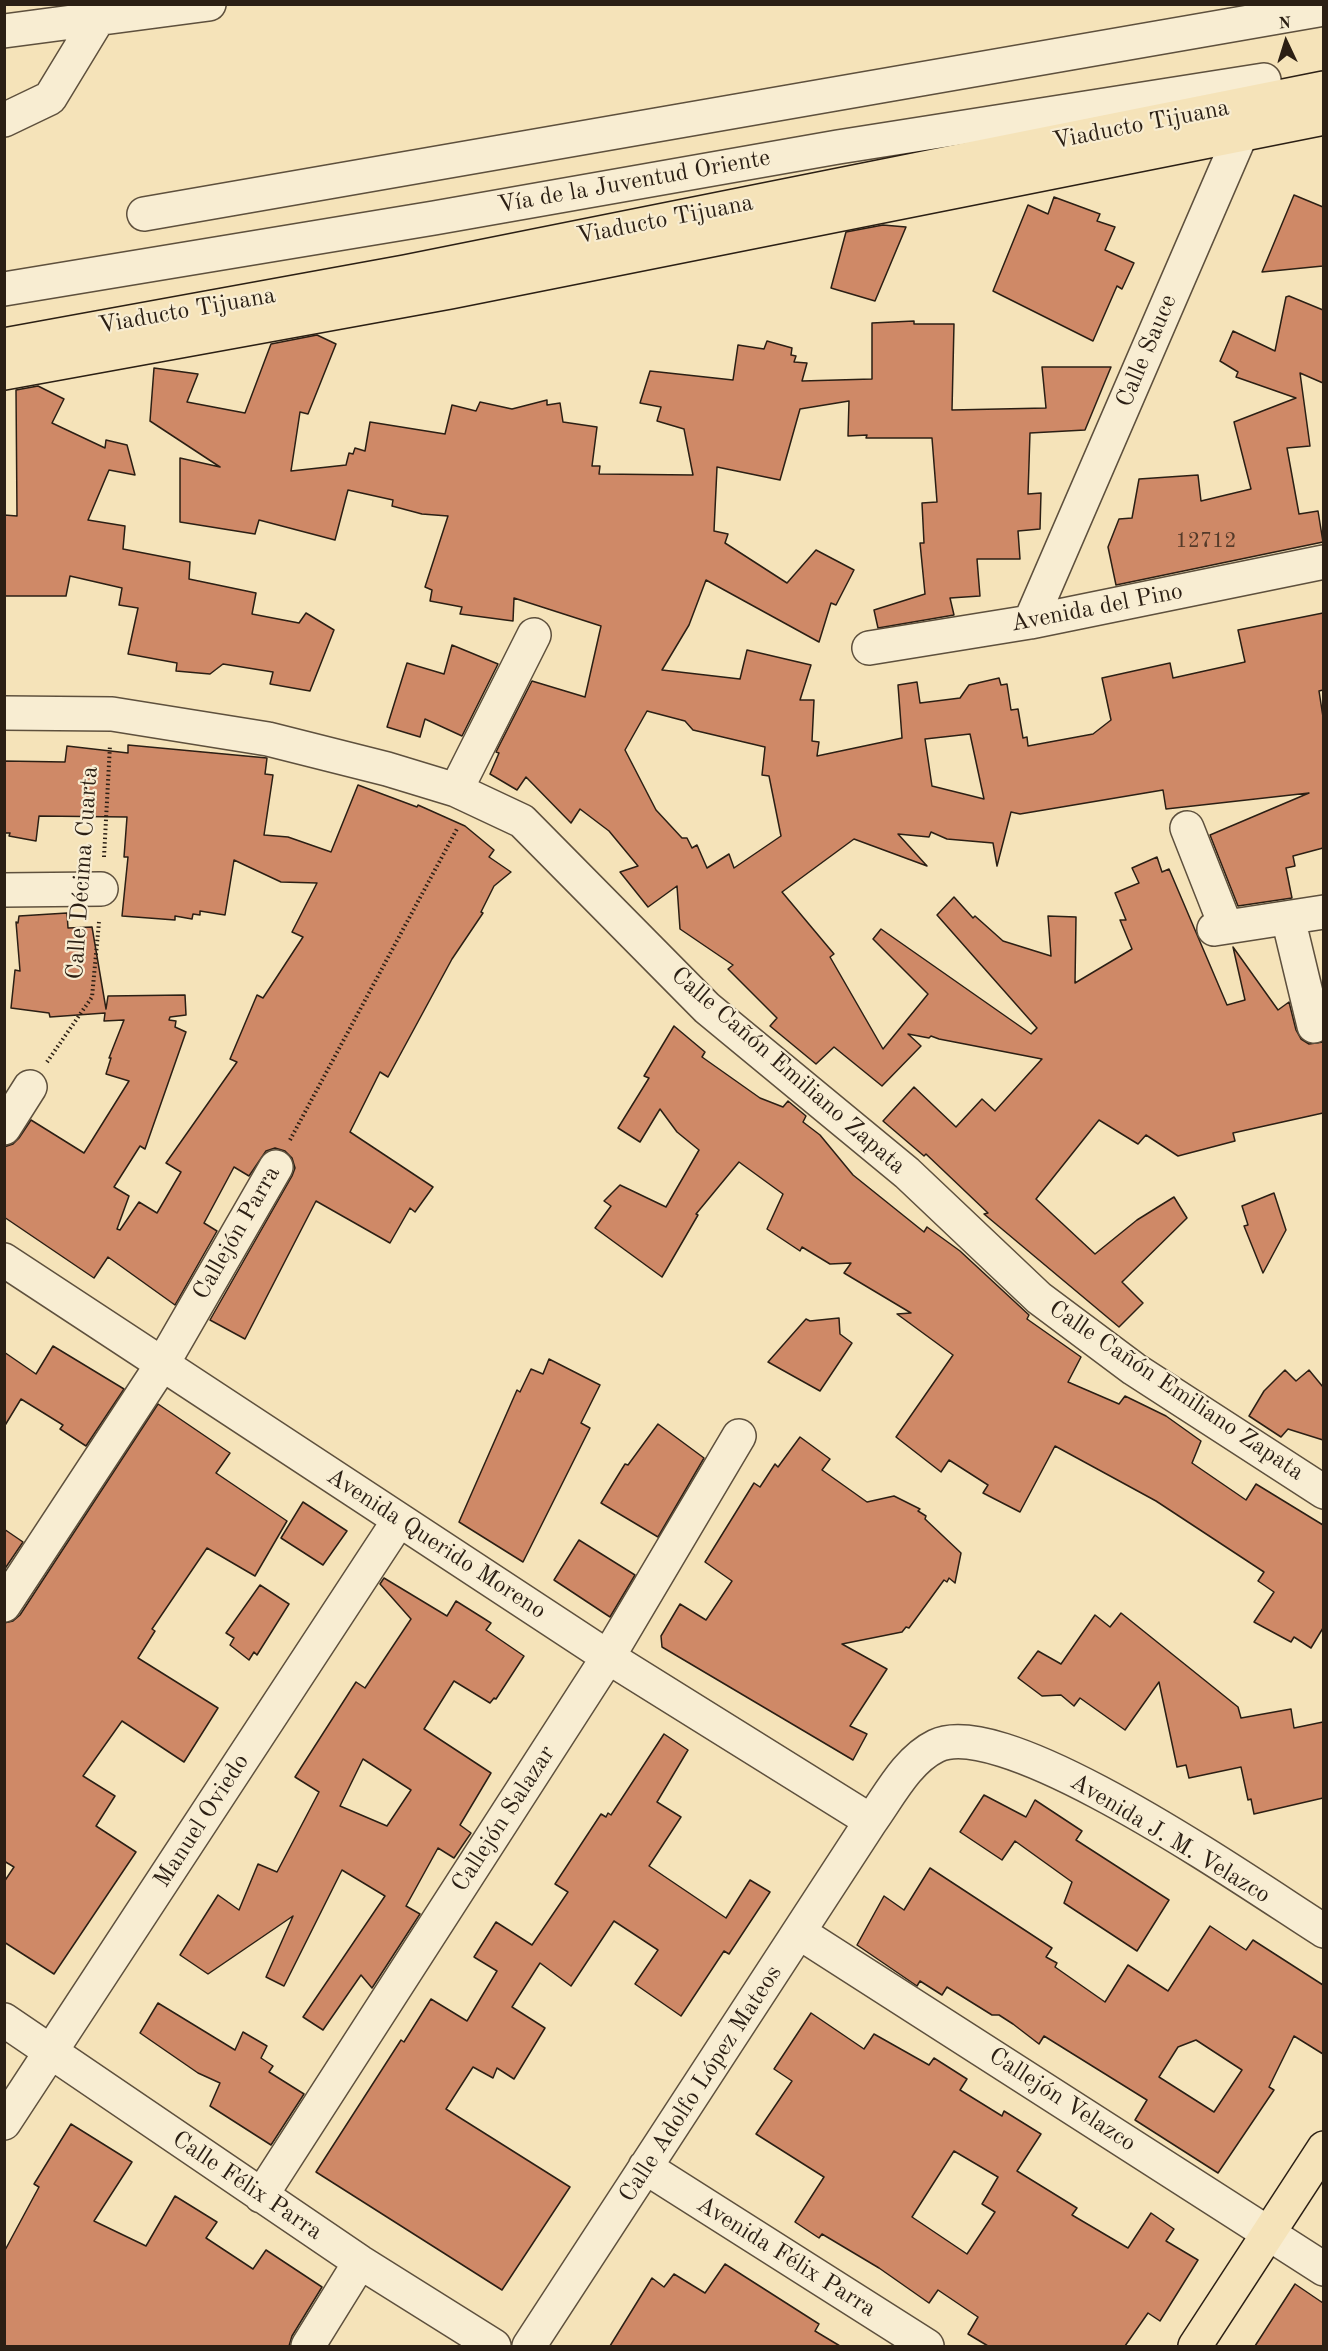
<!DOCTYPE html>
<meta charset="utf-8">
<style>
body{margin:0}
#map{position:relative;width:1328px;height:2351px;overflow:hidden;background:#f5e3b9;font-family:"Old Standard TT",serif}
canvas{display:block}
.frame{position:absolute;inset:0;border:6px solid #2b1f14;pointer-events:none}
.north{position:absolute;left:1256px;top:12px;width:60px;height:60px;-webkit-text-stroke:4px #f8edd2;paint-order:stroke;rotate:356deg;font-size:16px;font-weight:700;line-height:24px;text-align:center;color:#2b1f14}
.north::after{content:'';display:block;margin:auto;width:21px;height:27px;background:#2b1f14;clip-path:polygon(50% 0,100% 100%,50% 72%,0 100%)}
</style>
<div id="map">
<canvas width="1328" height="2351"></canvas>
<div class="frame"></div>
<div class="north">N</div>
</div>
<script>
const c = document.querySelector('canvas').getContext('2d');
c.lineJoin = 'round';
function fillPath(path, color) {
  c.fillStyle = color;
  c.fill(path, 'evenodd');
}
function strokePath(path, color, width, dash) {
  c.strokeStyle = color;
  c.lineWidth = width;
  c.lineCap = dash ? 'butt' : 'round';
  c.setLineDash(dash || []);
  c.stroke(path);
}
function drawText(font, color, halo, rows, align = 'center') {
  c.font = font + ' "Old Standard TT",serif';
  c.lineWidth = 4.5;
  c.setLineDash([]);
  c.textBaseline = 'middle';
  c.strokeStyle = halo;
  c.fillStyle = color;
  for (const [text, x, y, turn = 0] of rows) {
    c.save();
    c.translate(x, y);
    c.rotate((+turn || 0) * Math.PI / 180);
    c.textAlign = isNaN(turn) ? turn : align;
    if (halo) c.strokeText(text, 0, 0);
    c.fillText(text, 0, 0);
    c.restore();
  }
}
const building = new Path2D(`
 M 1294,195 L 1323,207 L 1323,266 L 1262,272 Z
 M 1054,197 L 1100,214 L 1097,221 L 1115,227 L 1105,250 L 1134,263 L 1122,289 L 1117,286 L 1093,341 L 993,291 L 1028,205 L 1048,214 Z
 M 883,225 L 906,227 L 875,301 L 831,288 L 846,232 Z
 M 1289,296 L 1323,310 L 1323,383 L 1300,373 L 1310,446 L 1287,448 L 1299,514 L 1318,511 L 1323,542 L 1116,585 L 1108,547 L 1119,519 L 1132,518 L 1139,479 L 1198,475 L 1201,501 L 1251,489 L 1234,422 L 1296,398 L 1236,377 L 1238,372 L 1220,361 L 1233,331 L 1275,351 L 1286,297 Z
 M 914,321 L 914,324 L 954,324 L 952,410 L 1046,408 L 1042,367 L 1111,367 L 1085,430 L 1030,433 L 1028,494 L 1041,493 L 1040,529 L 1018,531 L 1020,559 L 977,559 L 980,596 L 950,598 L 954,615 L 878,628 L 874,610 L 925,594 L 920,543 L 924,543 L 922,503 L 937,502 L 932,438 L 866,438 L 867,435 L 848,436 L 849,401 L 800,409 L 780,480 L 717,467 L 714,531 L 728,534 L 725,543 L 787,583 L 816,550 L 854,570 L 836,605 L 831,603 L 819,642 L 706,580 L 689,625 L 662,670 L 740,679 L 747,650 L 811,665 L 800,700 L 814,700 L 812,741 L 819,742 L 817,756 L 902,738 L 898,685 L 917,682 L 920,703 L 960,698 L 969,685 L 999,678 L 1001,685 L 1007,684 L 1011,710 L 1018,709 L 1023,738 L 1027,737 L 1028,746 L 1093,734 L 1111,720 L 1102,678 L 1170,663 L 1173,678 L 1245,662 L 1238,630 L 1323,613 L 1323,690 L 1319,691 L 1323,717 L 1323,848 L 1293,856 L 1295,866 L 1286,868 L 1292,898 L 1238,906 L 1210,835 L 1309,793 L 1166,809 L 1163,790 L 1020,814 L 1011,812 L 997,866 L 993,843 L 947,839 L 931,832 L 929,837 L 898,834 L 927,866 L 854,839 L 782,892 L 834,954 L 830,957 L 883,1049 L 928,994 L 873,939 L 881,929 L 1031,1034 L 1037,1028 L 937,915 L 954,897 L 973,918 L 975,916 L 1003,941 L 1051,956 L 1048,916 L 1076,917 L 1075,983 L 1132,949 L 1120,920 L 1126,920 L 1115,893 L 1139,883 L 1132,868 L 1157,857 L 1162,872 L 1169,869 L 1227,1005 L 1245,1000 L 1233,947 L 1278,1010 L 1289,1002 L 1296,1030 L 1301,1039 L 1309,1044 L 1323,1042 L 1323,1113 L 1233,1133 L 1235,1141 L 1178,1156 L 1146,1135 L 1138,1144 L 1099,1120 L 1036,1199 L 1095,1254 L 1137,1220 L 1174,1197 L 1187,1218 L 1122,1282 L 1143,1303 L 1119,1327 L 984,1214 L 988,1213 L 926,1154 L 924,1156 L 883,1121 L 914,1087 L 956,1127 L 982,1099 L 995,1111 L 1042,1059 L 939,1039 L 931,1036 L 929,1038 L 908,1034 L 921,1046 L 882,1086 L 834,1047 L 816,1064 L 770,1026 L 777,1018 L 728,969 L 733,965 L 680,929 L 677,886 L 648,907 L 620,872 L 638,866 L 609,831 L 580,809 L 571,823 L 526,777 L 517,790 L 490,774 L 499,753 L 496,752 L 532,681 L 585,697 L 601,626 L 514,598 L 513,621 L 460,614 L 462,607 L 430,601 L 432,590 L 425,587 L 448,516 L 422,514 L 392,506 L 393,500 L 348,490 L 335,540 L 259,520 L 255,534 L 180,522 L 180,458 L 220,467 L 150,421 L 154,368 L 198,374 L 187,402 L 245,413 L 271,344 L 317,335 L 336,344 L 308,414 L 300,412 L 291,471 L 346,465 L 349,453 L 353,454 L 355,448 L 365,451 L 370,422 L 445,434 L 452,405 L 476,411 L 480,402 L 512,409 L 547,400 L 547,405 L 560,403 L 563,422 L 597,427 L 592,466 L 600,466 L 599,474 L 693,475 L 684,429 L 657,421 L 661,407 L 640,403 L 650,371 L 733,380 L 738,345 L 764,349 L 767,341 L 792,348 L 791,355 L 796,356 L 794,362 L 807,363 L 802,381 L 872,379 L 872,323 ZM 647,711 L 685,721 L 693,730 L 765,747 L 762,775 L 769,776 L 781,836 L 734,868 L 729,854 L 707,868 L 697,845 L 692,848 L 687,838 L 682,838 L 656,810 L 625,750 ZM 970,734 L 984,799 L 932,786 L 925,739 Z
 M 38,386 L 64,399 L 52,423 L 105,448 L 106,440 L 127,445 L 135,475 L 109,470 L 88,520 L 125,526 L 123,549 L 190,562 L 189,579 L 256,593 L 252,614 L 299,623 L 306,613 L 334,630 L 310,691 L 270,684 L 273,672 L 223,664 L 210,674 L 176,671 L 177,663 L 128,654 L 138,608 L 119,605 L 122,588 L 70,576 L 66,596 L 4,596 L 4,515 L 17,516 L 16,390 Z
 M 452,645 L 498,664 L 462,736 L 425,719 L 420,737 L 387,727 L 407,663 L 444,674 Z
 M 128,745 L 267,758 L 265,774 L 273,775 L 264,835 L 288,837 L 331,852 L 358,785 L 417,807 L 418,805 L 465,826 L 494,850 L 489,857 L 511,872 L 494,886 L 481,912 L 483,913 L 452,959 L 388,1077 L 380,1072 L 350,1132 L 433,1187 L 415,1212 L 410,1208 L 390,1243 L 316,1201 L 245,1339 L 210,1320 L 292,1176 L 295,1168 L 292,1158 L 285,1151 L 275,1148 L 266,1151 L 249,1176 L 234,1167 L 204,1223 L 217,1231 L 175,1305 L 108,1257 L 94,1278 L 4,1217 L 4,1147 L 13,1144 L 19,1138 L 31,1120 L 84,1153 L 129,1081 L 106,1074 L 111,1058 L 109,1058 L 124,1020 L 104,1021 L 105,1013 L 50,1017 L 49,1013 L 11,1008 L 15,970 L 20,971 L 16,922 L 18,923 L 19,916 L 67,913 L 68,928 L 92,927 L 106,1009 L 108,996 L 185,995 L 186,1015 L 170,1017 L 169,1020 L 176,1021 L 175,1027 L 186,1032 L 145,1149 L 140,1146 L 114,1187 L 129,1196 L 117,1229 L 120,1230 L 139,1202 L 157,1213 L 181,1172 L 166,1163 L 237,1062 L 230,1059 L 257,995 L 263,998 L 303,937 L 292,932 L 317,883 L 281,882 L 234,860 L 225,915 L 200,911 L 200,915 L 193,914 L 192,919 L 175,916 L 175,920 L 122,916 L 128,857 L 124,857 L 127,817 L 39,816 L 36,841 L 9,836 L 10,833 L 4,833 L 4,761 L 65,762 L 67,746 L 128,753 Z
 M 674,1026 L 705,1052 L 702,1057 L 760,1098 L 783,1107 L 788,1101 L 806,1116 L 803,1122 L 820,1135 L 853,1175 L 924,1232 L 927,1227 L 960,1251 L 1029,1315 L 1027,1319 L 1081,1357 L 1068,1382 L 1119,1404 L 1125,1396 L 1166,1416 L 1201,1441 L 1192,1463 L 1246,1500 L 1256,1484 L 1323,1525 L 1323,1628 L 1311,1648 L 1294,1637 L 1291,1642 L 1254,1622 L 1274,1592 L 1258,1581 L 1264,1572 L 1156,1501 L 1055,1446 L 1020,1512 L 983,1493 L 988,1485 L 949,1460 L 941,1472 L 896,1437 L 953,1355 L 897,1314 L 911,1313 L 844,1273 L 851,1263 L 830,1264 L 802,1247 L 800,1251 L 767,1229 L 783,1194 L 739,1162 L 696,1214 L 698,1215 L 662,1277 L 595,1228 L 611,1206 L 604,1201 L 620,1185 L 666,1207 L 699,1150 L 677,1132 L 660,1109 L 640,1142 L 618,1128 L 649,1078 L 644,1076 Z
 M 1274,1193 L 1286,1230 L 1263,1273 L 1244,1226 L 1248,1225 L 1242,1206 Z
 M 839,1318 L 840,1334 L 852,1343 L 820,1391 L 768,1362 L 806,1319 L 810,1321 Z
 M 53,1346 L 124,1389 L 86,1446 L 60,1429 L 63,1425 L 21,1399 L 4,1427 L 4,1352 L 36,1374 Z
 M 549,1359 L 600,1385 L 581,1423 L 590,1428 L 523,1562 L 459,1522 L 517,1390 L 520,1392 L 531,1369 L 543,1374 Z
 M 1285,1370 L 1296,1381 L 1309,1370 L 1323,1387 L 1323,1440 L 1288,1429 L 1281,1437 L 1249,1416 L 1264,1391 Z
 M 158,1404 L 230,1453 L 216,1473 L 287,1521 L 255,1576 L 207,1548 L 152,1629 L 155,1631 L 138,1658 L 218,1708 L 184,1762 L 122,1721 L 83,1776 L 115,1796 L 96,1826 L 136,1852 L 54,1974 L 4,1942 L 4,1882 L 14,1867 L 4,1861 L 4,1623 L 13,1621 L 20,1615 Z
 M 658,1424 L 704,1458 L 658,1537 L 601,1503 L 625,1464 L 628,1465 Z
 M 800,1437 L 830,1459 L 822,1470 L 867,1502 L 894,1496 L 920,1509 L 918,1511 L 926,1516 L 925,1519 L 961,1553 L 955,1583 L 949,1578 L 947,1582 L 944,1580 L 909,1628 L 906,1627 L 902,1632 L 842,1644 L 887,1669 L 850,1726 L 867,1734 L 853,1760 L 662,1647 L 661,1636 L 680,1604 L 706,1620 L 732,1581 L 705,1562 L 754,1483 L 760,1487 L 775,1464 L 778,1467 Z
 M 303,1502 L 347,1531 L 323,1565 L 281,1538 Z
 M 4,1529 L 23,1542 L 4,1570 Z
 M 579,1540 L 635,1575 L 610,1617 L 554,1580 Z
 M 384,1578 L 447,1616 L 456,1601 L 491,1623 L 486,1630 L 524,1656 L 496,1699 L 494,1698 L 490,1703 L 454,1681 L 424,1729 L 491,1773 L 460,1825 L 471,1833 L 454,1858 L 438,1848 L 406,1906 L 420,1914 L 372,1988 L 361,1975 L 323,2030 L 303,2017 L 385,1896 L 342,1870 L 284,1986 L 266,1977 L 293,1916 L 208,1974 L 180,1955 L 218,1895 L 239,1910 L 258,1864 L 277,1872 L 319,1792 L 295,1777 L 356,1682 L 365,1688 L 411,1619 L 380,1584 ZM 363,1759 L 411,1790 L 387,1826 L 340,1806 Z
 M 260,1585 L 289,1604 L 257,1655 L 254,1652 L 249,1660 L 230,1645 L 234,1638 L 226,1633 Z
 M 1121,1613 L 1238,1707 L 1241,1718 L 1291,1709 L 1294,1728 L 1323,1722 L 1323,1798 L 1254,1814 L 1251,1799 L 1248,1800 L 1241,1767 L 1189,1778 L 1186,1765 L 1177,1767 L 1159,1682 L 1125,1730 L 1080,1698 L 1074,1706 L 1061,1695 L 1042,1696 L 1018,1678 L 1038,1651 L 1061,1664 L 1095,1615 L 1110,1627 Z
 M 664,1734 L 688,1750 L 657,1802 L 681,1817 L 649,1866 L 726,1918 L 750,1880 L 770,1892 L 729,1954 L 724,1951 L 681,2016 L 635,1984 L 658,1950 L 614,1921 L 571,1986 L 540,1963 L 512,2007 L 545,2028 L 514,2079 L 497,2068 L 493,2078 L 473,2067 L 446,2109 L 570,2187 L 502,2290 L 316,2172 L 401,2040 L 404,2042 L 431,1999 L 467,2021 L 497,1971 L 474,1957 L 496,1922 L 532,1945 L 568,1892 L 555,1884 L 601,1814 L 606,1817 L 608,1813 L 611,1815 Z
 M 984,1795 L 1026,1817 L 1035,1800 L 1082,1831 L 1076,1840 L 1169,1900 L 1137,1951 L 1064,1903 L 1072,1882 L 1015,1841 L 1002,1860 L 960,1832 Z
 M 930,1868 L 1052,1948 L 1046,1957 L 1057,1963 L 1055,1967 L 1105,2002 L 1128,1965 L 1168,1991 L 1210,1926 L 1246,1950 L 1253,1940 L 1323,1985 L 1323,2054 L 1294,2036 L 1269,2087 L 1274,2090 L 1218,2173 L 1135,2120 L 1147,2100 L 1044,2036 L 1039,2044 L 1013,2024 L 999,2015 L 992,2015 L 947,1987 L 942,1995 L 920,1981 L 917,1986 L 857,1945 L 884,1896 L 904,1910 ZM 1196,2040 L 1242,2070 L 1214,2112 L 1159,2077 L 1178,2047 Z
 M 158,2003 L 235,2050 L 243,2032 L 267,2046 L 261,2058 L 273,2066 L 269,2072 L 304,2094 L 271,2145 L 210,2106 L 220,2083 L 198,2073 L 140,2033 Z
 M 811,2013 L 864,2049 L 874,2034 L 929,2065 L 934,2058 L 967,2079 L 960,2090 L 1002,2116 L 1004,2111 L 1041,2134 L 1017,2171 L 1077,2208 L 1072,2215 L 1128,2248 L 1151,2213 L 1174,2229 L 1166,2241 L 1198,2260 L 1160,2321 L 1148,2313 L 1125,2346 L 988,2346 L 968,2334 L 978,2317 L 938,2290 L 929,2303 L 879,2268 L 822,2234 L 819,2238 L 795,2222 L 824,2177 L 756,2134 L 792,2081 L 774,2069 ZM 954,2151 L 998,2177 L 982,2204 L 995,2212 L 967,2254 L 912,2217 Z
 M 71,2124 L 132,2162 L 94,2221 L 146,2246 L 175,2196 L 217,2222 L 206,2238 L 253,2269 L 266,2250 L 322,2287 L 292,2336 L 289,2346 L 4,2346 L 4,2252 L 39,2187 L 34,2184 Z
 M 725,2264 L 819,2324 L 815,2331 L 840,2346 L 610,2346 L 652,2278 L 664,2287 L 674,2274 L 705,2293 Z
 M 1295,2284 L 1323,2303 L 1323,2346 L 1255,2346 Z`);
const path = new Path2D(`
 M 104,857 L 110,745
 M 47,1062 L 92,997 L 99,922
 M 290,1140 L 458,827`);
const minor = new Path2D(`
 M 4,31 L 209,4
 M 4,120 L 50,98 L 98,19
 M 144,214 L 1324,9
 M 4,289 L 434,218 L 838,147 L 1264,80
 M 1030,622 L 1251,111
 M 869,648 L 1030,622 L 1324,562
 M 4,713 L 112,714 L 268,739 L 387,769 L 456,790 L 522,821 L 707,1008 L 907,1173 L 1039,1298 L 1134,1369 L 1324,1492
 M 456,790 L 534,635
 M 1187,828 L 1226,927
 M 4,890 L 101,889
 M 1288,918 L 1314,1026
 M 1214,929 L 1324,912
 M 4,1128 L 30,1087
 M 4,1260 L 608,1657 L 871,1821
 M 4,1605 L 163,1363 L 276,1167
 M 800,1933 L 1324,2269
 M 4,2020 L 360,2262 L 494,2346
 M 4,2123 L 399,1520
 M 645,2167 L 927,2346
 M 261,2196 L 608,1657 L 739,1436
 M 308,2346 L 360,2262
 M 529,2346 L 871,1821 C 889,1796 907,1760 936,1746 C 1006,1712 1257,1889 1324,1931`);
const major = new Path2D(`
 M 1195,2346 L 1324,2148`);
const highway = new Path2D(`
 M 4,345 L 405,272 L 1324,88
 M 4,373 L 450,292 L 1324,118`);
const numberNames = [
 ["12712",1206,541]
];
const streetNames = [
 ["Viaducto Tijuana",1141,125,-11],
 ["Vía de la Juventud Oriente",634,182,-10],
 ["Viaducto Tijuana",665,220,-11],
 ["Viaducto Tijuana",187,311,-10],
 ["Calle Sauce",1147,351,-67],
 ["Avenida del Pino",1097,608,-11],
 ["Calle Décima Cuarta",83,873,-86],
 ["Calle Cañón Emiliano Zapata",788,1071,41],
 ["Callejón Parra",237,1233,-60],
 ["Calle Cañón Emiliano Zapata",1176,1391,34],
 ["Avenida Querido Moreno",436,1544,33],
 ["Callejón Salazar",504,1819,-57],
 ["Manuel Oviedo",202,1821,-57],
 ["Avenida J. M. Velazco",1170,1839,31],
 ["Calle Adolfo López Mateos",701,2084,-57],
 ["Callejón Velazco",1062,2100,33],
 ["Calle Félix Parra",247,2186,34],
 ["Avenida Félix Parra",786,2257,32]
];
fillPath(building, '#cf8967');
strokePath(building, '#2b1f14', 1.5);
strokePath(minor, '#5e503d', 36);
strokePath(major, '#2b1f14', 36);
strokePath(highway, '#2b1f14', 36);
strokePath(path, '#2b1f14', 4, [1.5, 3]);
strokePath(minor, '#f8edd2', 33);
strokePath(major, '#f5e3b9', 33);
strokePath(highway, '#f5e3b9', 33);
drawText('21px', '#543a29', null, numberNames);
drawText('24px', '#2b1f14', '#f8edd2', streetNames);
</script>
